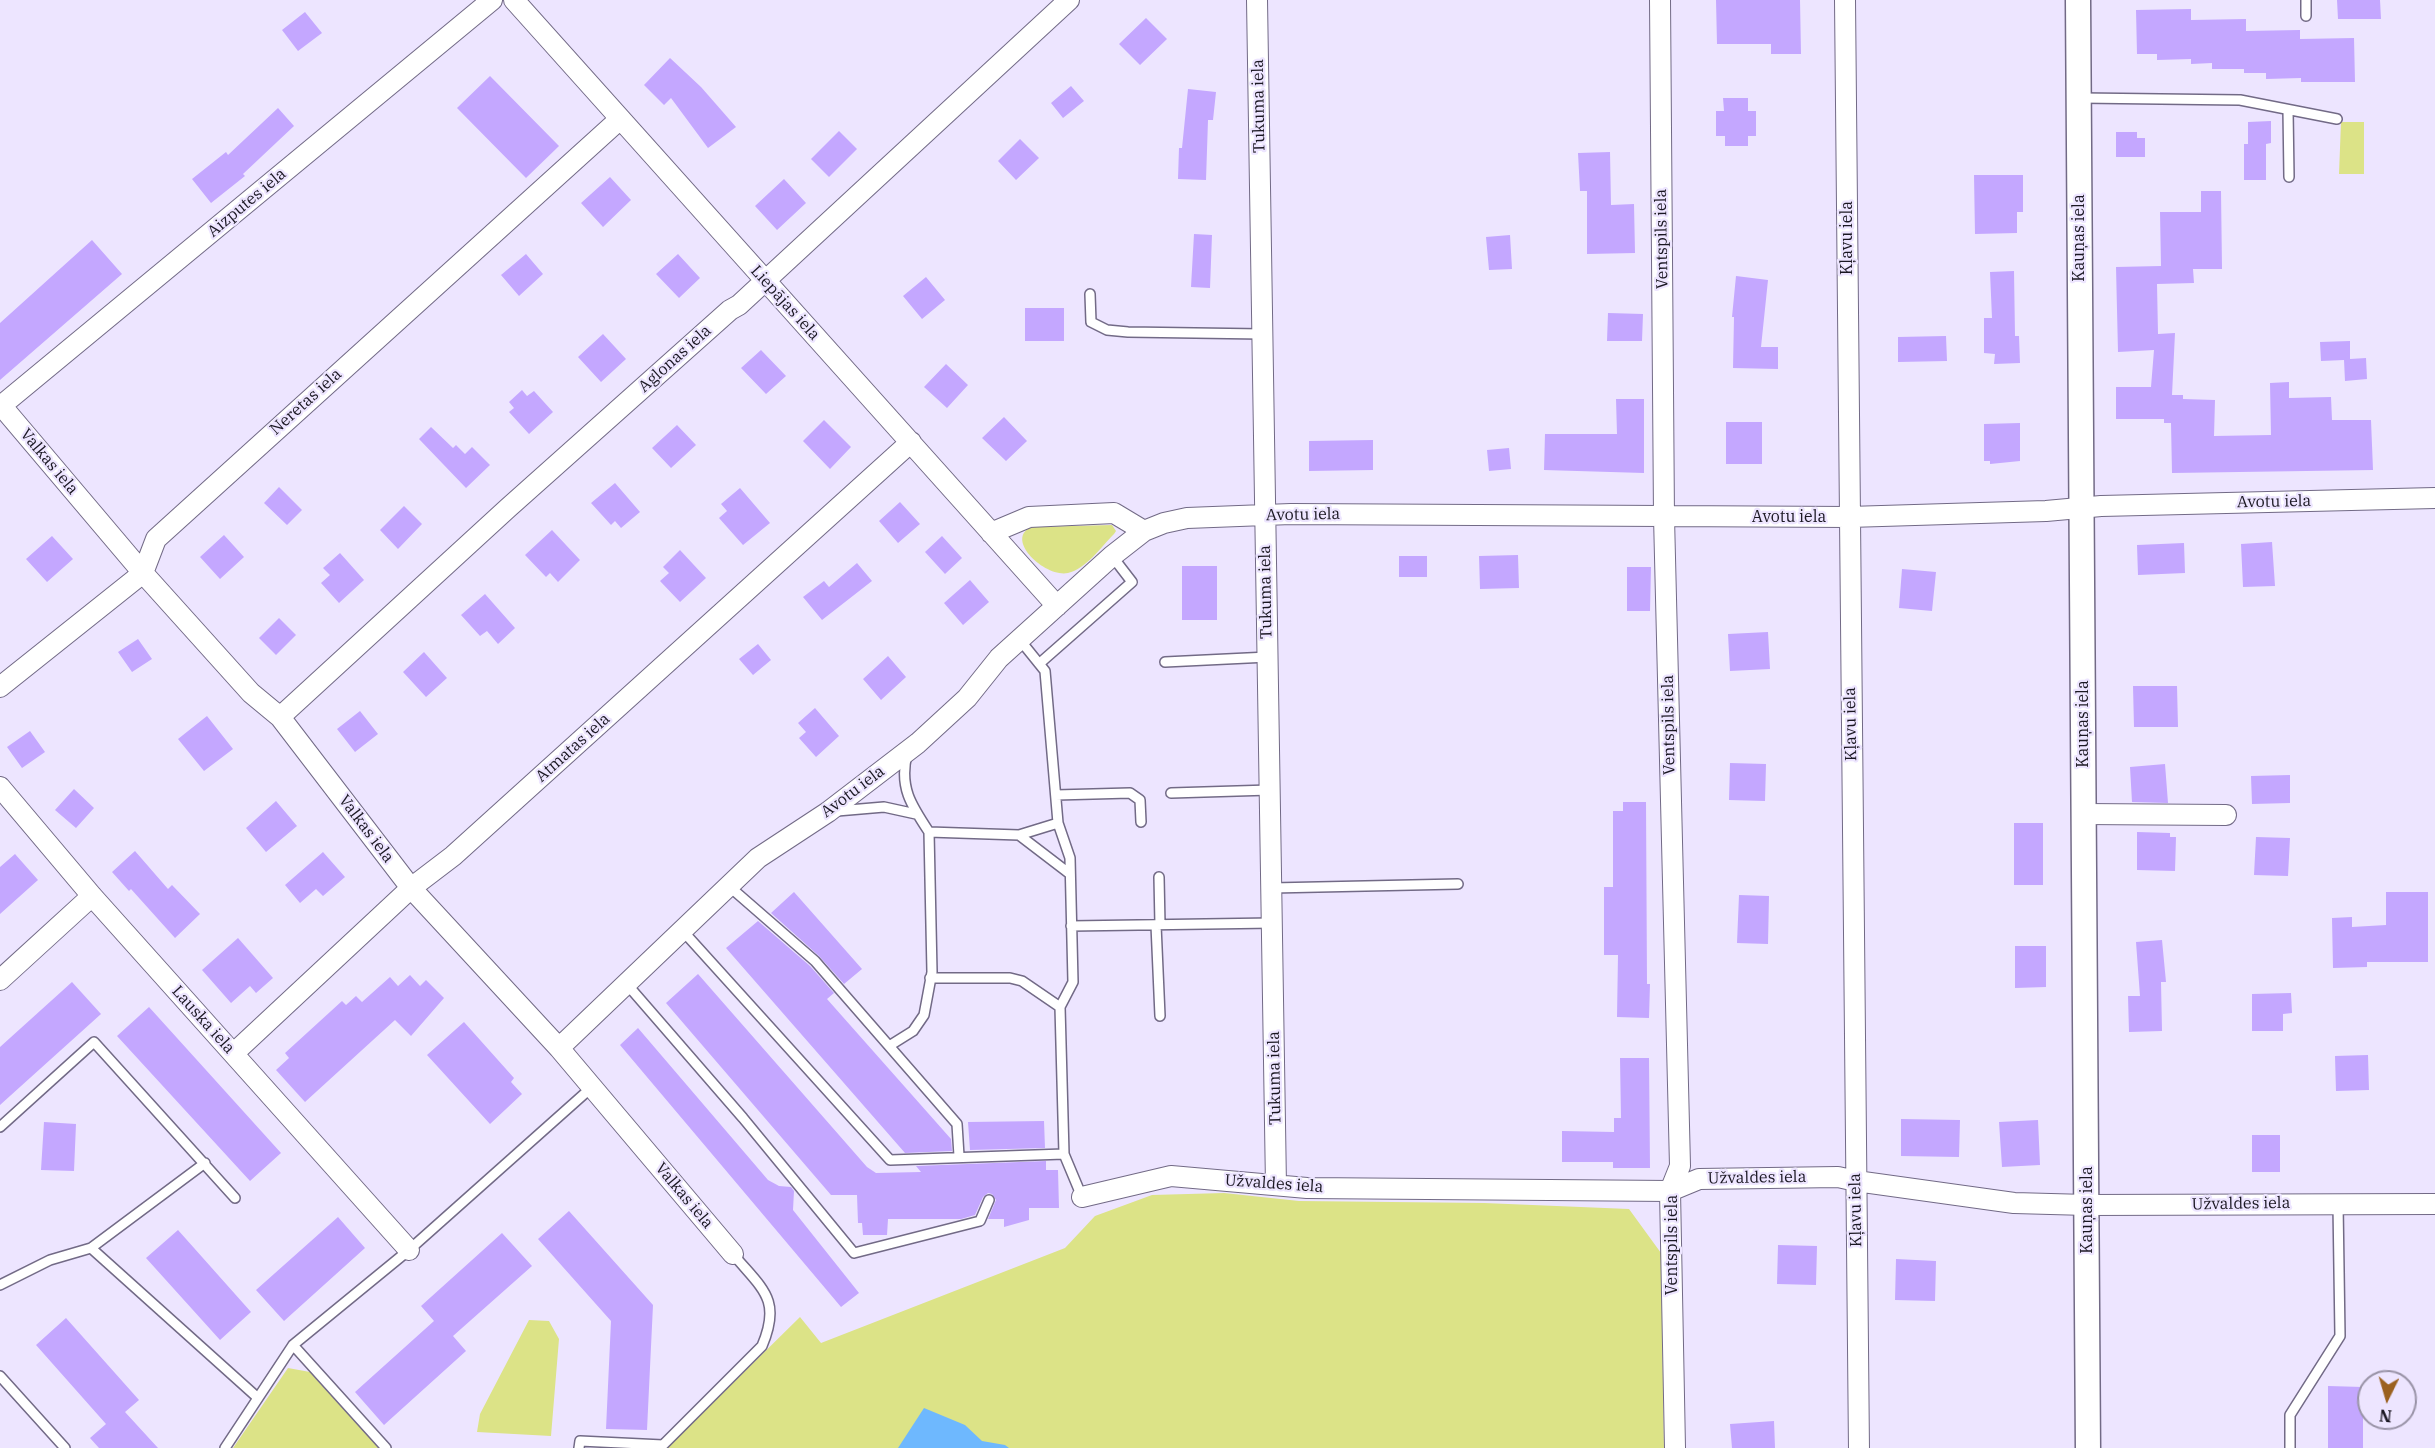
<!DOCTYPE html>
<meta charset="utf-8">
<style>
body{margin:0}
#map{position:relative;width:2435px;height:1448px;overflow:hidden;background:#ede5ff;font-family:"IBM Plex Serif",serif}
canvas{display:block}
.north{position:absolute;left:2357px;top:1370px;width:60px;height:60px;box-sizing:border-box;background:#ede5ff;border:2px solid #9993a7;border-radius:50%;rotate:185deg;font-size:16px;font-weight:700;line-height:24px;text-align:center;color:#1a1722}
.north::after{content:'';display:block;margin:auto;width:21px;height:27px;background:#9b611f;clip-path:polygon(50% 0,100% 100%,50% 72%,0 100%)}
</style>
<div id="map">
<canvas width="2435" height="1448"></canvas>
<div class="north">N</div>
</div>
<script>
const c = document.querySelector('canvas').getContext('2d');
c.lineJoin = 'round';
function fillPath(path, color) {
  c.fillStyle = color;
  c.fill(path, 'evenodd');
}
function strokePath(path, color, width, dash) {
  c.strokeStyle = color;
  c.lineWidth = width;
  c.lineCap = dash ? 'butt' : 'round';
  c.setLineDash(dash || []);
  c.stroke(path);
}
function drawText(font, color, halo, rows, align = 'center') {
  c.font = font + ' "IBM Plex Serif",serif';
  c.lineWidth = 4.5;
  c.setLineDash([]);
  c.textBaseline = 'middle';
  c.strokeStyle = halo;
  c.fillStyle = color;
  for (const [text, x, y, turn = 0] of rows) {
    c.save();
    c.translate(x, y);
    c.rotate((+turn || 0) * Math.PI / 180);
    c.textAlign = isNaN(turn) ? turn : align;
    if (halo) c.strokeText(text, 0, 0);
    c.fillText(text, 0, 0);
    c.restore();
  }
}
const green = new Path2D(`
 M 2341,122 L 2364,122 L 2364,174 L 2339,174 Z
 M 1112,525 L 1116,531 L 1114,534 C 1101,547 1086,569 1068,573 C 1046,578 1004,540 1031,527 Z
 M 1224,1193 L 1299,1201 L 1484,1203 L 1629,1209 L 1661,1253 L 1664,1448 L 667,1448 L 800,1317 L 821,1343 L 1065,1248 L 1095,1216 L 1152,1195 Z
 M 529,1320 L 549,1321 L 559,1339 L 551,1436 L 477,1432 L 480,1414 Z
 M 288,1368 L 310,1372 L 379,1448 L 233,1448 Z`);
const water = new Path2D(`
 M 924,1408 L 965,1425 L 982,1441 L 1005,1445 L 1009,1448 L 898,1448 Z`);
const building = new Path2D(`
 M 1716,0 L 1800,0 L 1801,54 L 1771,54 L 1771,44 L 1717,44 Z
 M 2337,0 L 2380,0 L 2381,19 L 2338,19 Z
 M 2191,9 L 2191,20 L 2246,19 L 2246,31 L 2300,30 L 2300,39 L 2354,38 L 2355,82 L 2301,82 L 2301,78 L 2266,79 L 2266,73 L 2244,73 L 2244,69 L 2212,69 L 2212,63 L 2191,64 L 2191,59 L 2157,60 L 2157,54 L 2137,54 L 2136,10 Z
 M 305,12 L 322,33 L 298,51 L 282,30 Z
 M 1146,18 L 1167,39 L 1140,65 L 1119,44 Z
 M 670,58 L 701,87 L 736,127 L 708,148 L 671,98 L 664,105 L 644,85 Z
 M 490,76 L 559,146 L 526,178 L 457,108 Z
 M 1071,86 L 1084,101 L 1063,118 L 1051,103 Z
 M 1188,89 L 1216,92 L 1213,120 L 1208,120 L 1206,180 L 1178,179 L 1179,148 L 1182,148 Z
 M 1723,98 L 1748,98 L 1748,111 L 1756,111 L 1756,136 L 1748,136 L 1748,146 L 1725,146 L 1725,136 L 1716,136 L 1716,111 L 1724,111 Z
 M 278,108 L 294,126 L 243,174 L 245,176 L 211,203 L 192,179 L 226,152 L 228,155 Z
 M 2271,121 L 2271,143 L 2266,144 L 2266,180 L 2244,180 L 2244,144 L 2248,144 L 2248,122 Z
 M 839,131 L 857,149 L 829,177 L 811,159 Z
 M 2116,132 L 2137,132 L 2137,138 L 2145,138 L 2145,157 L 2116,157 Z
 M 1020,139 L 1039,158 L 1016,180 L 998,161 Z
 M 1610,152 L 1611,205 L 1634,204 L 1635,253 L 1587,254 L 1587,191 L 1580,191 L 1578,153 Z
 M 1974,175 L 2023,175 L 2023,212 L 2017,212 L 2017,233 L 1975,234 Z
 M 610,177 L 631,200 L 603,227 L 581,203 Z
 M 784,179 L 806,203 L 777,230 L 755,206 Z
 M 2201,191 L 2221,191 L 2222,269 L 2193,269 L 2194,283 L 2157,284 L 2158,334 L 2175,333 L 2172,395 L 2183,395 L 2183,399 L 2215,400 L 2214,436 L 2271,435 L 2270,383 L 2289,382 L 2289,398 L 2331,397 L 2332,420 L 2371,420 L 2373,470 L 2172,473 L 2171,423 L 2164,423 L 2164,419 L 2116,419 L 2116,387 L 2151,387 L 2154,350 L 2118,352 L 2116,267 L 2161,266 L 2160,212 L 2201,212 Z
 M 1194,234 L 1212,235 L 1210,288 L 1191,287 Z
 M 1510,235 L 1512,269 L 1489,270 L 1486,237 Z
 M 92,240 L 122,274 L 0,380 L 0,323 Z
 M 526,254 L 543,274 L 519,296 L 501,275 Z
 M 678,254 L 700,278 L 679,298 L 656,274 Z
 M 2014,271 L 2015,336 L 2019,336 L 2020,363 L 1994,364 L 1995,354 L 1984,353 L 1984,318 L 1992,318 L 1990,272 Z
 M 1736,276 L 1768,280 L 1761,347 L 1778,347 L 1778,369 L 1733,368 L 1734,317 L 1732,317 Z
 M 926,277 L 945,300 L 922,319 L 903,296 Z
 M 1025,308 L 1064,308 L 1064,341 L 1025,341 Z
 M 1608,313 L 1643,314 L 1642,341 L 1607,341 Z
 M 603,334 L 626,359 L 601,382 L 578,357 Z
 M 1946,336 L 1947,361 L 1898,362 L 1898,337 Z
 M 2350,341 L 2350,359 L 2366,358 L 2367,379 L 2345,381 L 2344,360 L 2321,361 L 2320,342 Z
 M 761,350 L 786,376 L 766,394 L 741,368 Z
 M 946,364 L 968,385 L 947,408 L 924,387 Z
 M 522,390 L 527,396 L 534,391 L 553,412 L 529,434 L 509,412 L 514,408 L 509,402 Z
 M 1616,399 L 1644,399 L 1644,473 L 1544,470 L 1545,434 L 1617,434 Z
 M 1004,417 L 1027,441 L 1006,461 L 982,438 Z
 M 824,420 L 851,447 L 830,469 L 803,441 Z
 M 1726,422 L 1762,422 L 1762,464 L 1726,464 Z
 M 2020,423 L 2020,461 L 1990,464 L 1990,461 L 1984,461 L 1984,424 Z
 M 677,425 L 696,445 L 671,468 L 652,448 Z
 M 431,427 L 453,448 L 456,445 L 465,454 L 472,447 L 490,465 L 466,488 L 419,439 Z
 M 1373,440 L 1373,470 L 1309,471 L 1309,441 Z
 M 1509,448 L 1511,469 L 1489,471 L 1487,450 Z
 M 615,483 L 640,512 L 621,528 L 615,521 L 611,525 L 591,503 Z
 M 279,487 L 302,510 L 287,525 L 264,503 Z
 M 740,488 L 770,523 L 743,545 L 719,518 L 727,511 L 721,504 Z
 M 900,502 L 920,524 L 898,543 L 879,521 Z
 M 404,506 L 422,524 L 398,549 L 380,530 Z
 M 552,530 L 580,560 L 558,582 L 550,573 L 546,577 L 525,555 Z
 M 224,535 L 244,557 L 220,579 L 200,557 Z
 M 52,536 L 73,559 L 47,582 L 26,559 Z
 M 942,536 L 962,558 L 945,574 L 925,552 Z
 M 2272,542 L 2275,586 L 2243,587 L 2241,544 Z
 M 2184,543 L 2185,573 L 2138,575 L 2137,545 Z
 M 680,550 L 706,578 L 680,602 L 660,581 L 669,573 L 663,567 Z
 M 340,553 L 364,580 L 339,603 L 321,583 L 330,575 L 323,568 Z
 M 1518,555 L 1519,588 L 1480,589 L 1479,556 Z
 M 1399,556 L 1427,556 L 1427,577 L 1399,577 Z
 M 857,563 L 872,581 L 822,620 L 803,597 L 824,581 L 829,587 Z
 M 1182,566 L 1217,566 L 1217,620 L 1182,620 Z
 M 1627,567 L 1651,567 L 1650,611 L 1627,611 Z
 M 1902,569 L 1936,572 L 1932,611 L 1899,608 Z
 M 970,580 L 989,602 L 963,625 L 944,603 Z
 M 485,594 L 515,628 L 498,644 L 487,631 L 480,636 L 461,615 Z
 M 279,618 L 296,635 L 276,655 L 259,638 Z
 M 1768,632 L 1770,669 L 1730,671 L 1728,634 Z
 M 138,639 L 152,659 L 132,672 L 118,652 Z
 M 758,644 L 771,660 L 753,675 L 739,659 Z
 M 424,652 L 447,678 L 426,697 L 403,672 Z
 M 888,656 L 906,677 L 881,700 L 863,679 Z
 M 2133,686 L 2177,686 L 2178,727 L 2134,727 Z
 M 815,708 L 839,736 L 816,757 L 799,738 L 806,732 L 798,723 Z
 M 360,711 L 378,734 L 355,752 L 337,729 Z
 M 207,716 L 233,749 L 204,771 L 178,739 Z
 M 30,731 L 45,752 L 22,768 L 7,747 Z
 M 1730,763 L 1766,764 L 1765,801 L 1729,800 Z
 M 2165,764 L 2168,803 L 2132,802 L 2130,767 Z
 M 2290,775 L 2290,803 L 2252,804 L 2251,776 Z
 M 74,789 L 94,808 L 76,828 L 55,810 Z
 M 276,801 L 297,826 L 266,852 L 246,828 Z
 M 1623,802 L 1646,802 L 1647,984 L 1650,984 L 1649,1018 L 1617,1017 L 1618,955 L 1604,955 L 1604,887 L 1613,887 L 1613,811 L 1623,811 Z
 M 2014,823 L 2043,823 L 2043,885 L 2014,885 Z
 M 2137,832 L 2170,833 L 2170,837 L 2176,837 L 2175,871 L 2137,870 Z
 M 2256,837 L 2290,838 L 2288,876 L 2254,875 Z
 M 135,851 L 168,889 L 172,885 L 200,914 L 175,938 L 131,889 L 129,891 L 112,872 Z
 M 323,852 L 345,877 L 323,896 L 316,889 L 300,903 L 285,885 Z
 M 15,854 L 38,880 L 0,914 L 0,867 Z
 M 794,892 L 862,969 L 844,984 L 819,956 L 771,913 Z
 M 2386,892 L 2428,892 L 2428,962 L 2367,962 L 2367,967 L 2333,968 L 2332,918 L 2352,917 L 2352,927 L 2386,925 Z
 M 1739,895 L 1769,896 L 1768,944 L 1737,943 Z
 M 758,921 L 810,966 L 834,993 L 827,999 L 951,1139 L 952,1151 L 905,1153 L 726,948 Z
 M 238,938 L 273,978 L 256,993 L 250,986 L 231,1003 L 202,970 Z
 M 2162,940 L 2166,982 L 2161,982 L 2162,1031 L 2129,1032 L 2128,996 L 2140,996 L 2136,942 Z
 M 2015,946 L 2046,946 L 2046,987 L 2015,988 Z
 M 698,974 L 867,1167 L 876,1173 L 921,1172 L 916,1166 L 1046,1161 L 1046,1170 L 1058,1170 L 1059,1208 L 1029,1208 L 1029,1220 L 1004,1227 L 1004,1219 L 988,1219 L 996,1200 L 992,1194 L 988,1193 L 983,1197 L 975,1215 L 961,1219 L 888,1219 L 887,1235 L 863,1235 L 862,1223 L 858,1223 L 857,1195 L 831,1195 L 666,1003 Z
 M 410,975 L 420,986 L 426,980 L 444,998 L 411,1036 L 395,1020 L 305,1102 L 276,1070 L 289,1058 L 285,1053 L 342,1001 L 346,1005 L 356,996 L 362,1002 L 390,977 L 398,986 Z
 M 72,982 L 101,1014 L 0,1105 L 0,1047 Z
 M 2291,993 L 2292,1013 L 2283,1014 L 2283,1031 L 2252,1031 L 2252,994 Z
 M 149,1007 L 281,1153 L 250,1181 L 117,1036 Z
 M 464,1022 L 514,1078 L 511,1082 L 522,1094 L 490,1124 L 427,1055 Z
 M 638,1028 L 768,1180 L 779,1186 L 791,1187 L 794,1191 L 793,1210 L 859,1293 L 841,1307 L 620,1045 Z
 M 2368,1055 L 2369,1090 L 2336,1091 L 2335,1056 Z
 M 1620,1058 L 1649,1058 L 1650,1168 L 1613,1168 L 1613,1162 L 1562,1162 L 1562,1131 L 1614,1132 L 1614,1118 L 1621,1118 Z
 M 1901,1119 L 1960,1120 L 1959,1157 L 1901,1156 Z
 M 2038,1120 L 2040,1165 L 2002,1167 L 1999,1122 Z
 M 1044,1121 L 1045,1148 L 970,1150 L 968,1122 Z
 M 44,1122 L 76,1124 L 74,1171 L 41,1170 Z
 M 2252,1135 L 2280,1135 L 2280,1172 L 2252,1172 Z
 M 569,1211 L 653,1305 L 647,1430 L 606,1429 L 611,1321 L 538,1239 Z
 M 338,1217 L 365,1248 L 284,1321 L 256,1290 Z
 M 178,1230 L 251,1312 L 220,1340 L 146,1258 Z
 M 502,1233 L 532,1266 L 453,1336 L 466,1351 L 384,1425 L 355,1392 L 434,1321 L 421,1306 Z
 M 1778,1245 L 1817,1246 L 1816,1285 L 1777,1284 Z
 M 1896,1259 L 1936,1261 L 1935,1301 L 1895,1300 Z
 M 66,1318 L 139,1400 L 125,1412 L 158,1448 L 99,1448 L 90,1438 L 106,1424 L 36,1345 Z
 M 2328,1386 L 2363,1387 L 2363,1448 L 2328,1448 Z
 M 1774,1421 L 1775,1448 L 1732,1448 L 1730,1424 Z`);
const service = new Path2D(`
 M 2306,0 L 2306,16
 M 2081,98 L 2240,100 L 2337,119
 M 2288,110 L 2289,177
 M 1090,294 L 1091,322 L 1107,330 L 1128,332 L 1262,334
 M 1020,640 L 1045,671 L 1058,823 L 1070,858 L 1073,982 L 1060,1007 L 1064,1154 L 1082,1197
 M 1165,662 L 1268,657
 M 1040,663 L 1132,582 L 1112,556
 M 907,754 C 899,787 911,805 929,832
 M 1171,793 L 1270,790
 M 1056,795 L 1130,793 L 1140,800 L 1141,822
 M 837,811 L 884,807 L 916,814
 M 1019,835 L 1070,874
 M 1159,877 L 1160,925
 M 730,887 L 815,961 L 957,1124 L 959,1156
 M 1272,888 L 1458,884
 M 1156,925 L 1160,1016
 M 1071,926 L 1273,923
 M 682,930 L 890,1160 L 1064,1154
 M 930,978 L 1010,978 L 1022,981 L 1060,1007
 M 625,982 L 743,1118 L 854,1253 L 980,1221 L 989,1200
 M 889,1046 L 913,1031 L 924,1015 L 932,972 L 929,832 L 1019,835 L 1058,823
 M 0,1127 L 94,1042 L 235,1198
 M 91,1248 L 258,1398
 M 0,1285 L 50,1260 L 91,1248 L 205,1163
 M 293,1345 L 386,1448
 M 0,1376 L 65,1448
 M 225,1448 L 293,1345 L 409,1250 L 592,1087
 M 579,1448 L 580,1441 L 663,1445 L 762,1346 C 782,1299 762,1289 733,1254
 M 2290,1448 L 2290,1415 L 2340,1336 L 2338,1204`);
const minor = new Path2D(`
 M 514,0 L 1057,606
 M 1257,0 L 1276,1185
 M 1660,0 L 1664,517 L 1680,1166 L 1670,1191 L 1675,1448
 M 1845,0 L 1859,1448
 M 0,404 L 143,573 L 251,693 L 280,717 L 411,888 L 559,1048 L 733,1254
 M 2,405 L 492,0
 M 991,533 L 1029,517 L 1114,513 L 1144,531
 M 0,687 L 143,573 L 156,539 L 620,119
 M 280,717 L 508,508 L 730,310 L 739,305 L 1069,0
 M 0,787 L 92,896 L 409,1250
 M 2083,814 L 2226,815
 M 0,980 L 92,896
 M 559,1048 L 758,858 L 828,812 L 918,743 L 967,698 L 999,658 L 1112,556 L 1144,531 L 1164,523 L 1187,518 L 1291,514 L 1849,517 L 2046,511 L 2101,506 L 2435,498
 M 234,1053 L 411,888 L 453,856 L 911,442
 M 1082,1197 L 1171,1176 L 1307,1188 L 1670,1191 L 1699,1179 L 1838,1177 L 1856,1181 L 2014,1203 L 2087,1205 L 2435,1204`);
const tertiary = new Path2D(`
 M 2078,0 L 2088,1448`);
const streetNames = [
 ["Tukuma iela",1259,106,-91],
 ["Aizputes iela",247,203,-40],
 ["Kļavu iela",1847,238,-90],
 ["Kauņas iela",2079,238,-90],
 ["Ventspils iela",1662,239,-91],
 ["Liepājas iela",785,303,48],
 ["Aglonas iela",675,359,-42],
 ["Neretas iela",306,402,-42],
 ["Valkas iela",49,462,50],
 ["Avotu iela",2274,502,-1],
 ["Avotu iela",1303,515,-1],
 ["Avotu iela",1789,517],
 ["Tukuma iela",1266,592,-91],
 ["Kļavu iela",1851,724,-91],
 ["Kauņas iela",2083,724,-90],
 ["Ventspils iela",1669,725,-91],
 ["Atmatas iela",573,748,-42],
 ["Avotu iela",853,792,-37],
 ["Valkas iela",366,829,53],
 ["Lauska iela",203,1020,48],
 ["Tukuma iela",1275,1078,-91],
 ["Užvaldes iela",1757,1178,-1],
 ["Užvaldes iela",1274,1184,4],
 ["Valkas iela",684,1196,50],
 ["Užvaldes iela",2241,1204,-1],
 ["Kļavu iela",1856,1210,-91],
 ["Kauņas iela",2087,1210,-90],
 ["Ventspils iela",1672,1245,-90]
];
fillPath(green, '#dce387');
fillPath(water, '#6eb8fe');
fillPath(building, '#c4a7ff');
strokePath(service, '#726a86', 12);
strokePath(minor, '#726a86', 22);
strokePath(tertiary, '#726a86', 27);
strokePath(service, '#fff', 9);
strokePath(minor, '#fff', 20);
strokePath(tertiary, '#fff', 24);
drawText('16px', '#1a1722', '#ede5ff', streetNames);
</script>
